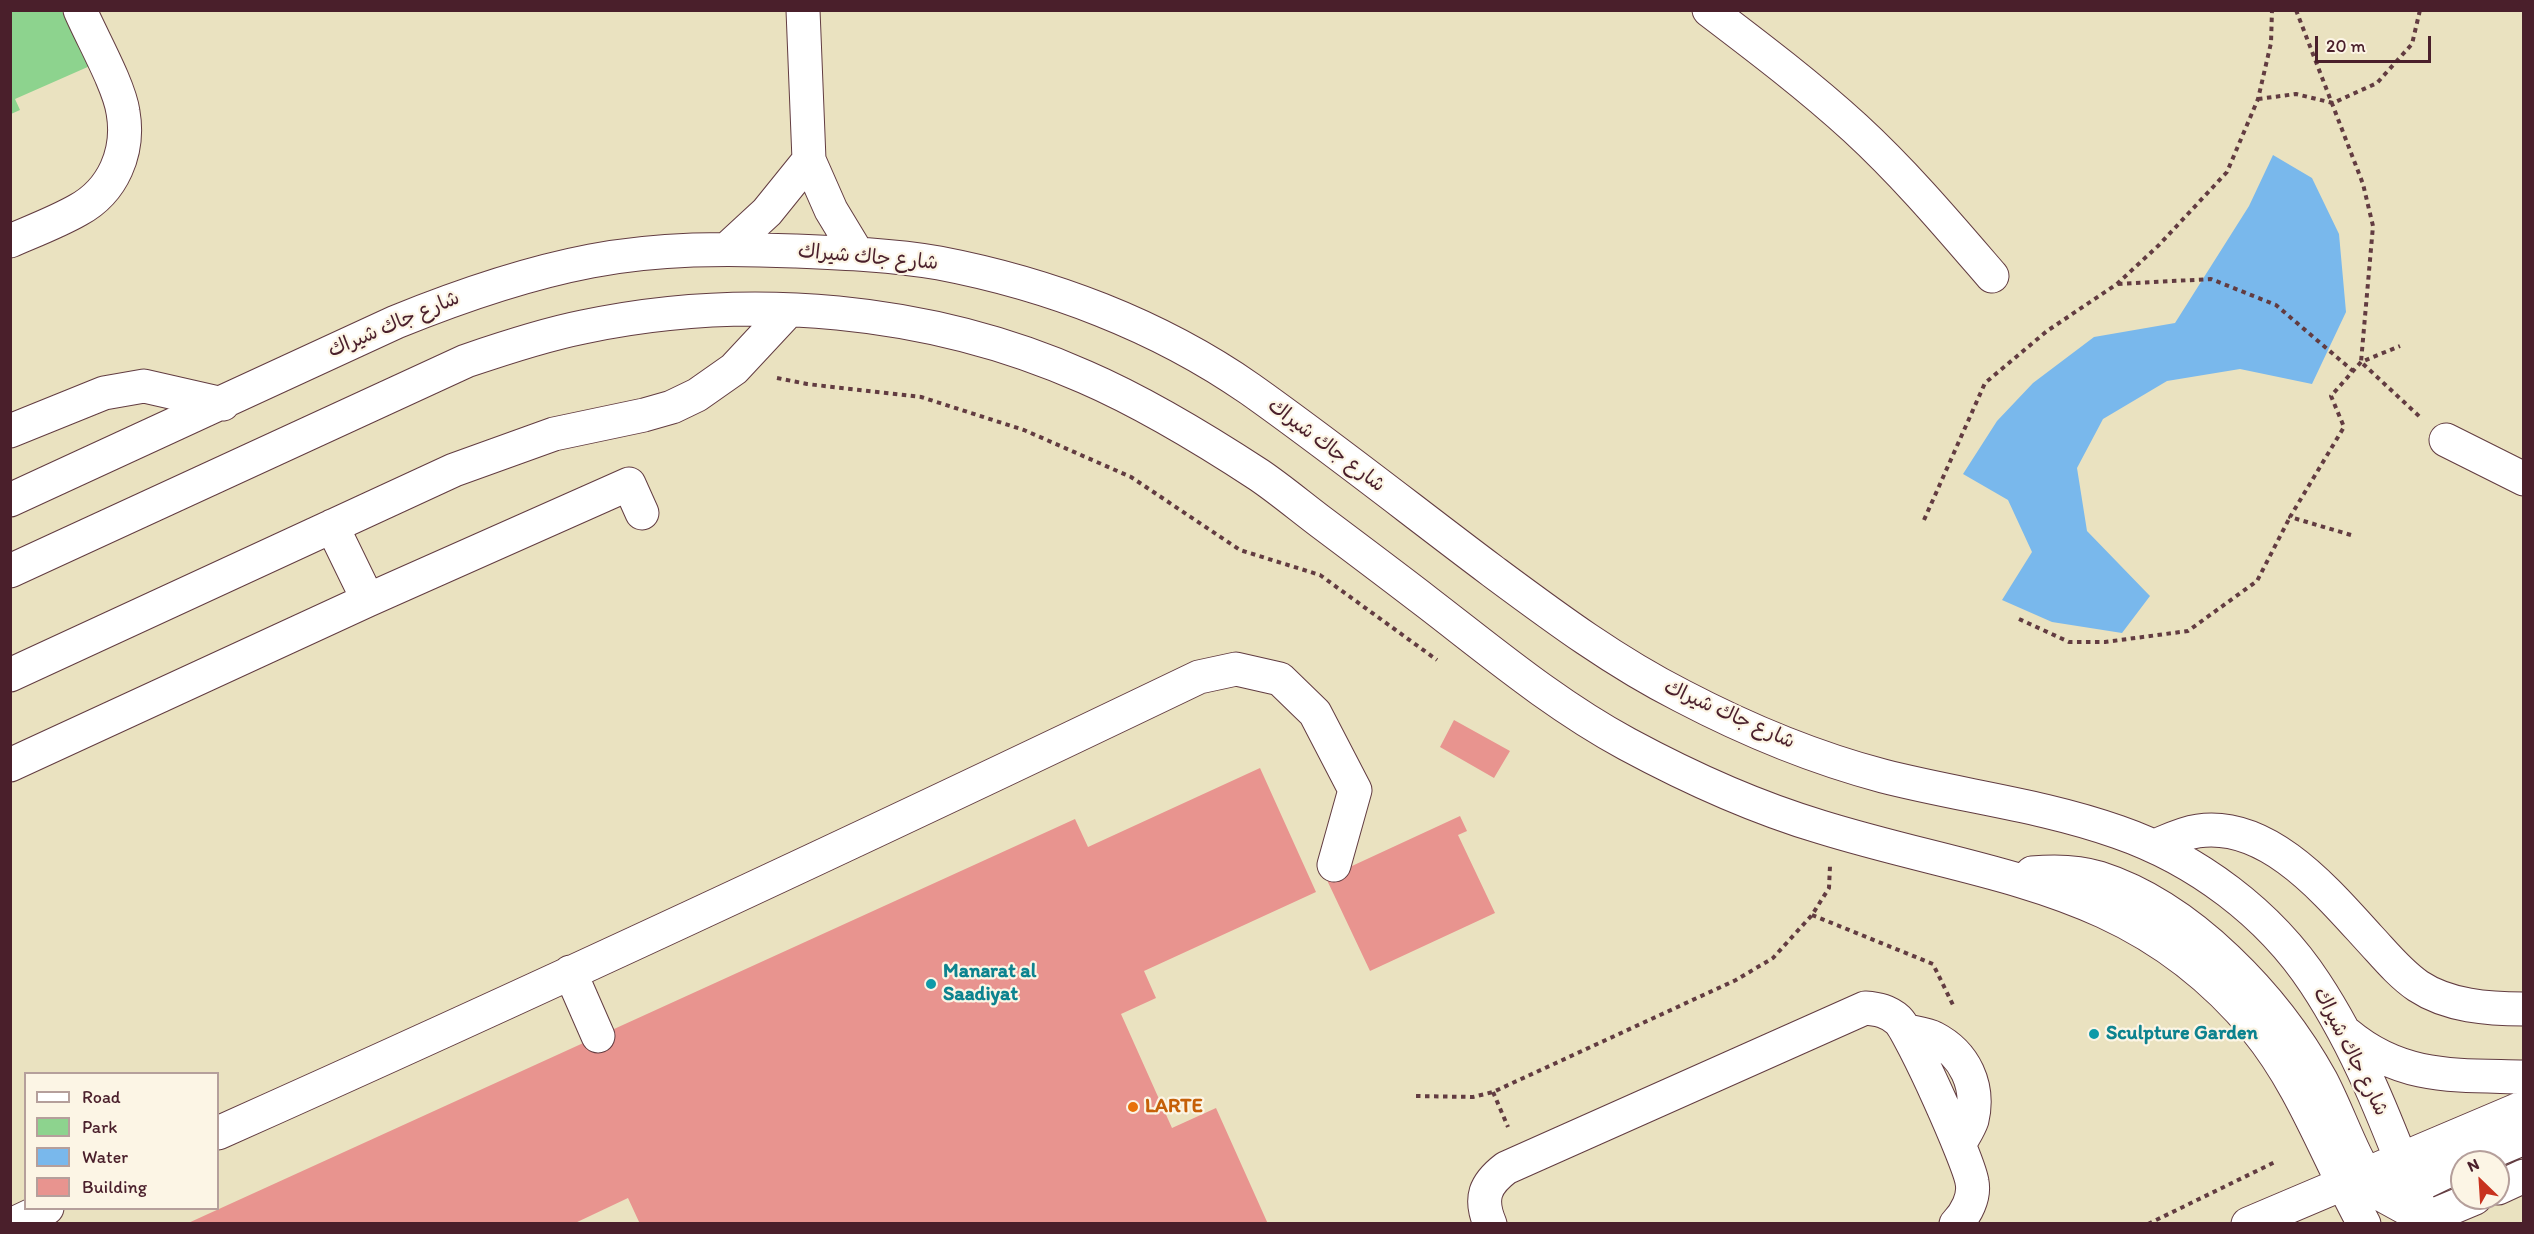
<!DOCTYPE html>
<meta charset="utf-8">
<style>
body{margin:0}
#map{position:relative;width:2534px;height:1234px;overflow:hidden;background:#eae2c0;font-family:Itim,sans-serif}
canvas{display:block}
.frame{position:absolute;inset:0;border:12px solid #4a1f2b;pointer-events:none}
.legend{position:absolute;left:24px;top:1072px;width:195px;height:138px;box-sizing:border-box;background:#fcf5e5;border:2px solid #b59f9b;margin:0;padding:8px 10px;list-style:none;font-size:18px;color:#4a1f2b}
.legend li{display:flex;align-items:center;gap:12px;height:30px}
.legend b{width:30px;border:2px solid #b59f9b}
.north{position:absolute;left:2450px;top:1150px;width:60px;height:60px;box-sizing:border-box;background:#fcf5e5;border:2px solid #b59f9b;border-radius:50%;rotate:335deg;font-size:16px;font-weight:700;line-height:24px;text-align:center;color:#4a1f2b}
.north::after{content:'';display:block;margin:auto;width:21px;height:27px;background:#c8321e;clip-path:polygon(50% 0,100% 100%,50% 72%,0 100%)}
.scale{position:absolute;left:2315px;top:36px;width:116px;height:27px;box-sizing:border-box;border:3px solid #4a1f2b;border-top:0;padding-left:8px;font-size:18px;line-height:21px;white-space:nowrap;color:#4a1f2b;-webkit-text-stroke:4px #fcf5e5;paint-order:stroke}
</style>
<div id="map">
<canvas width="2534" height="1234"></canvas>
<div class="frame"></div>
<ul class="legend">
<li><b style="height:8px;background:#fff"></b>Road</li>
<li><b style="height:16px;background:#8dd38e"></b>Park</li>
<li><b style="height:16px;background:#79b8ec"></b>Water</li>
<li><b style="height:16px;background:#e8948f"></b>Building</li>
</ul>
<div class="north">N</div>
<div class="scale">20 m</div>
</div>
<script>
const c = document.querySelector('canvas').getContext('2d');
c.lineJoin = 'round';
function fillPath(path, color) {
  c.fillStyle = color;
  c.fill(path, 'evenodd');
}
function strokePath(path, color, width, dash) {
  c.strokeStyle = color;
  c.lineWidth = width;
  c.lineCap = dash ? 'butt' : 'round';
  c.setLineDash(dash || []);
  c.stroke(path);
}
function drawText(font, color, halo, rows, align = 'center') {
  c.font = font + ' Itim,"Playpen Sans Arabic",sans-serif';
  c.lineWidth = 4.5;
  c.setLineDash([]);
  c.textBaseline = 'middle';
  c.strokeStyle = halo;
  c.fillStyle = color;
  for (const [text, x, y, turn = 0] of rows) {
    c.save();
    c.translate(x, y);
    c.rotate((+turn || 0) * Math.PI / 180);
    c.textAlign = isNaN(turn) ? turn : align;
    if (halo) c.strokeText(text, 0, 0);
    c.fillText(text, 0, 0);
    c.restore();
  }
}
const green = new Path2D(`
 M 10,11 L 62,11 L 69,24 L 99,62 L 15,99 L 20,110 L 11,114 Z`);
const water = new Path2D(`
 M 2273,155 L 2312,178 L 2339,234 L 2346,312 L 2312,384 L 2240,369 L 2167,381 L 2103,419 L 2077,468 L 2087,531 L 2150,596 L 2122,633 L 2052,622 L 2002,600 L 2032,552 L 2008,500 L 1963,474 L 1997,421 L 2033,383 L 2094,337 L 2175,323 L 2249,206 Z`);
const building = new Path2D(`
 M 1454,720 L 1510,751 L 1494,778 L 1440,747 Z
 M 1260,768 L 1316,892 L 1144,971 L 1156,998 L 1121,1014 L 1172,1128 L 1216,1108 L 1268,1224 L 640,1224 L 628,1198 L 573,1224 L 186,1224 L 1075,819 L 1088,847 Z
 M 1460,816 L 1467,831 L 1458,835 L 1495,913 L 1370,971 L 1326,878 Z`);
const path = new Path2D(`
 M 2296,10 L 2363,184 L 2373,226 L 2361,362 L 2420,417
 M 2258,99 L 2296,94 L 2333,103 L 2377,83 L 2412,44 L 2420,10
 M 2118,284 L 2211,279 L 2276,305 L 2353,371
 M 777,378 L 807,384 L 921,397 L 1024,430 L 1131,477 L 1240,550 L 1320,575 L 1437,660
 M 1924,520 L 1985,383 L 2047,331 L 2117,284 L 2159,245 L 2227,172 L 2258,99 L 2271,43 L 2272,10
 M 2351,535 L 2290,517 L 2344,427 L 2331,396 L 2361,362 L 2400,346
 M 2019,619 L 2069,642 L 2105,642 L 2188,631 L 2257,581 L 2290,517
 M 1812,915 L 1933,964 L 1953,1005
 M 1493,1092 L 1508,1127
 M 1416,1096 L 1473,1097 L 1493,1092 L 1736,980 L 1773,958 L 1812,915 L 1829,888 L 1830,866
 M 2148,1224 L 2275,1162`);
const minor = new Path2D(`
 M 803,10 L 809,160 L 831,210 L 857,253
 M 1709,10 C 1759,48 1809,86 1855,128 C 1905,174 1948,225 1992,276
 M 10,241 C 33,231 57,222 78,210 C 113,191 130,152 123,112 C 119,85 92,38 80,10
 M 728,248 L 767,212 L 809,160
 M 10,431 L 104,393 L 144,386 L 223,404
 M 2446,440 L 2524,479
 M 10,500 L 396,322 C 460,296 523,274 591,261 C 659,248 727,248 795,251 C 843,253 892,255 939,263 C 1049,284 1158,325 1250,389 C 1332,447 1411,510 1491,570 C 1553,616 1613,661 1682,696 C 1745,729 1815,758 1883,776 C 1961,796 2042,805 2118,832 C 2196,859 2269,913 2315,983 C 2364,1057 2394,1142 2426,1224
 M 332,526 L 368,600
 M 10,571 L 466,361 C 504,348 543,335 583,327 C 748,292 930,308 1085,377 C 1145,403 1204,439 1259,475 C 1281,490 1301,507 1321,522 C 1357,549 1393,576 1428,603 C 1493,653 1555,705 1627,744 C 1690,778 1754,807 1821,827 C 1989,879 2135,882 2256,1029 C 2303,1086 2328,1159 2364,1224
 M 10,675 L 454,470 L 554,434 L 644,415 L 672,407 L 697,395 L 734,369 L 789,310
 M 10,765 L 368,600 L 629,484 L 642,513
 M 2155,846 C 2169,840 2183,833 2198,831 C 2268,821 2326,891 2369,938 C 2384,954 2399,973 2418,986 C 2448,1006 2488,1009 2524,1009
 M 2032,873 C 2054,871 2077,871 2099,878 C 2190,907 2276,998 2321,1080 C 2339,1114 2351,1154 2373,1186 L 2384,1196 L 2424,1218
 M 570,972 L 598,1036
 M 1907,1031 C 1916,1033 1927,1034 1934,1038 C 1965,1054 1980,1086 1972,1120 C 1969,1129 1963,1137 1959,1145
 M 2347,1034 C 2402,1080 2456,1075 2524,1077
 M 218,1133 C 547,986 874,833 1199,677 L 1236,669 L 1280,679 L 1315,713 L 1355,790 L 1334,865
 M 2467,1162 L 2524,1138
 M 2498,1188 L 2524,1176
 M 2396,1200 L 2412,1188 L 2462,1164
 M 13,1224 L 47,1208
 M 1490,1224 C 1479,1198 1485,1184 1506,1168 L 1865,1008 C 1878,1009 1888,1011 1898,1020 C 1911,1032 1969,1162 1972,1182 C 1975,1197 1966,1214 1956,1224
 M 2248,1224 L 2524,1107
 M 2413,1224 L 2475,1198`);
const markers = [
 [931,984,6,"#0f9aa8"],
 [2094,1034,6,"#0f9aa8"],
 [1133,1107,6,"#e8710a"]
];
const streetNames = [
 ["شارع جاك شيراك",868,258,5],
 ["شارع جاك شيراك",394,325,-23],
 ["شارع جاك شيراك",1326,446,37],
 ["شارع جاك شيراك",1729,715,24],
 ["شارع جاك شيراك",2350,1052,63]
];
const cultureNames = [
 ["Manarat al",943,972],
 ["Saadiyat",943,995],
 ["Sculpture Garden",2106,1034]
];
const foodNames = [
 ["LARTE",1145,1107]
];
fillPath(green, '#8dd38e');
fillPath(water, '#79b8ec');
fillPath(building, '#e8948f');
strokePath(minor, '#623c41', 35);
strokePath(path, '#623c41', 4, [4.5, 4.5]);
strokePath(minor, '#fff', 33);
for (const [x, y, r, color] of markers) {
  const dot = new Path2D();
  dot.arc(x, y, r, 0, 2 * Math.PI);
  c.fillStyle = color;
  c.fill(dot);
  strokePath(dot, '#fcf5e5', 2);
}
drawText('20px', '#4a1f2b', '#fcf5e5', streetNames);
drawText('bold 20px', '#0d838f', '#fcf5e5', cultureNames, 'left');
drawText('bold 20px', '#c56008', '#fcf5e5', foodNames, 'left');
</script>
